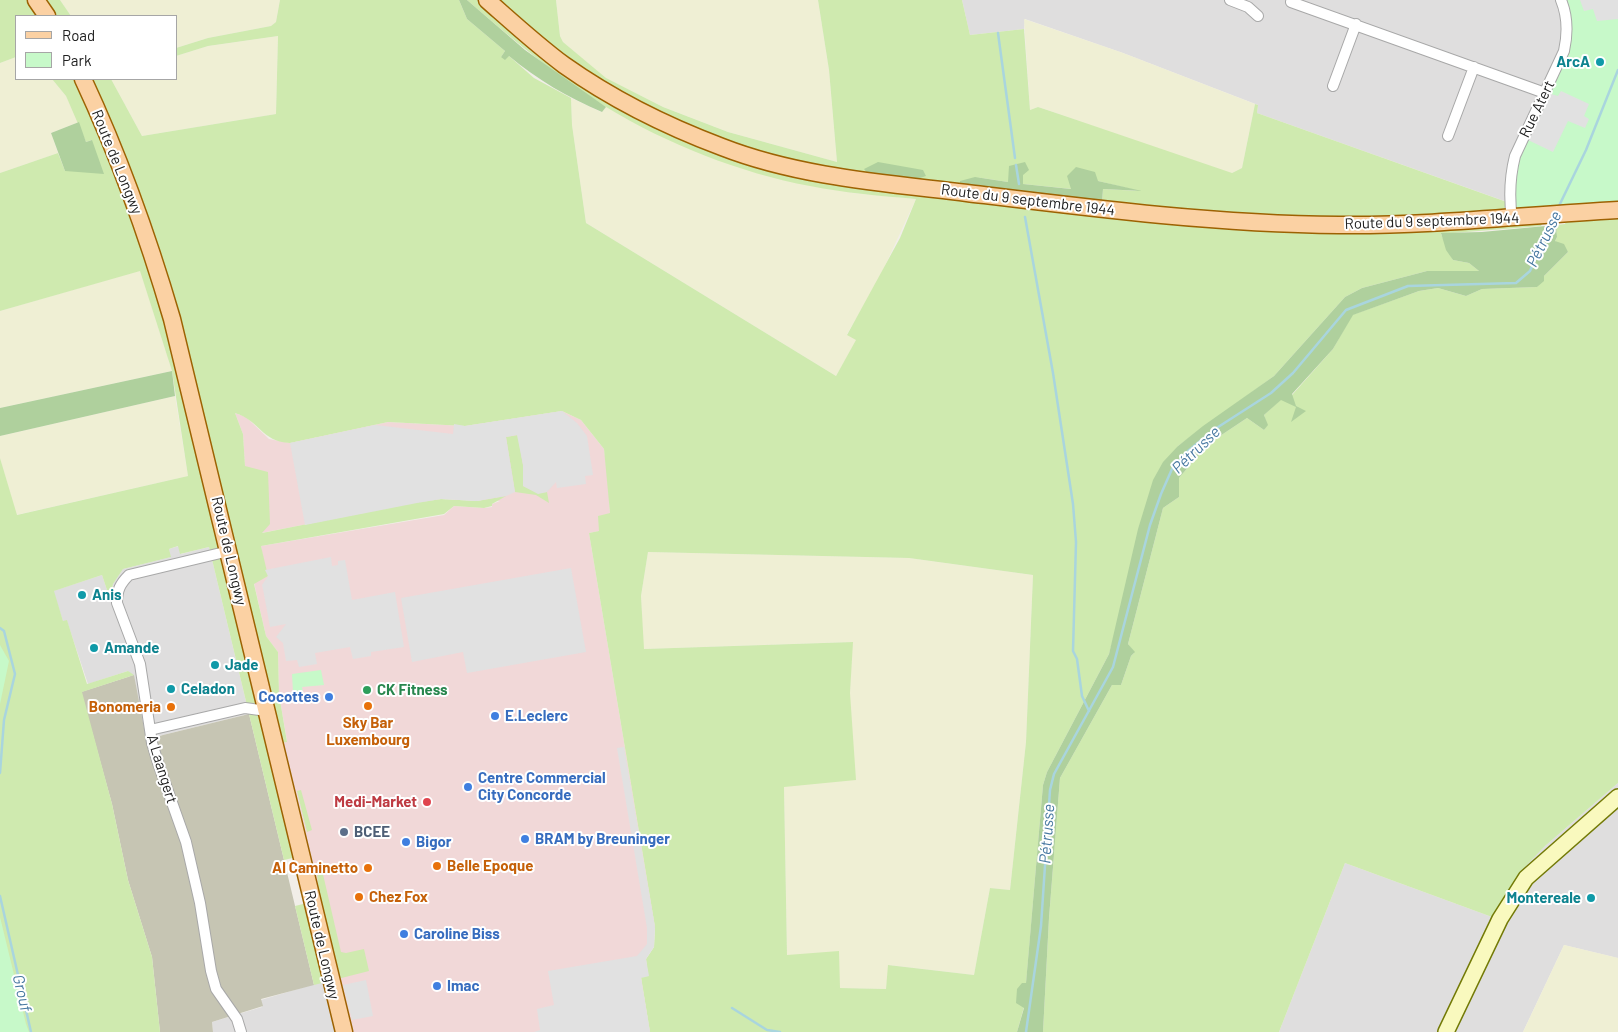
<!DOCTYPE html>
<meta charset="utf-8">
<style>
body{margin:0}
#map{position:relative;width:1618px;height:1032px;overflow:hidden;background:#f1eee8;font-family:Barlow,sans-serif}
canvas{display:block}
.legend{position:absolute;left:15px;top:15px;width:162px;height:65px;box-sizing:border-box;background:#fff;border:1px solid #a6a6a6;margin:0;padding:6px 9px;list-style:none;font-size:15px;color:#212121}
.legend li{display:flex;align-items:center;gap:10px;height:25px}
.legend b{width:25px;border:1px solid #a6a6a6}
</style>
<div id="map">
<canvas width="1618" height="1032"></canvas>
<ul class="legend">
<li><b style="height:6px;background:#fbd1a3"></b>Road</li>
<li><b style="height:14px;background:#c7f9c9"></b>Park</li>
</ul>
</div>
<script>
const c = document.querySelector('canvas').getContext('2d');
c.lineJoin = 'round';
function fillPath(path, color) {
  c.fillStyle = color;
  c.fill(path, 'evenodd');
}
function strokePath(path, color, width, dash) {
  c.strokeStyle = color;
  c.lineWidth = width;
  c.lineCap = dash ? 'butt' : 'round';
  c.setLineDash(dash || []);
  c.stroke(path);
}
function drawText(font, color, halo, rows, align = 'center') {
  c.font = font + ' Barlow,sans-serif';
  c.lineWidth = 4;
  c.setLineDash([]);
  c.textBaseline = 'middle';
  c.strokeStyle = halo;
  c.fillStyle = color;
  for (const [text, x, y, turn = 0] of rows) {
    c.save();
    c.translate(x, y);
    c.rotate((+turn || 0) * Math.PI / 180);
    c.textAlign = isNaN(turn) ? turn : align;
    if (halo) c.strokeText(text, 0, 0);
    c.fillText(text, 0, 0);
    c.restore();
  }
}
const residential = new Path2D(`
 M 962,0 L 1561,0 L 1567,37 L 1510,203 L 1257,113 L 1258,105 L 1123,53 L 1025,19 L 1024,29 L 970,35 Z
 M 179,546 L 181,554 L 209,547 L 249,714 L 163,735 L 160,736 L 161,741 L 147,745 L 128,671 L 88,684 L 67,621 L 63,621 L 53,591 L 102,575 L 110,599 L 113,584 L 123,569 L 170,557 L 169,549 Z
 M 1618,783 L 1618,958 L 1564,945 L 1523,1032 L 1279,1032 L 1345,863 L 1492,917 L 1519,872 L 1545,846 Z
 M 331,979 L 344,1032 L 213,1032 L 212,1022 L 262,1007 L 261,1000 Z`);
const commercial = new Path2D(`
 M 562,411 L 581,420 L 604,449 L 608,479 L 610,514 L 600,531 L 589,533 L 655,927 L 641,977 L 650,1032 L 344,1032 L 275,744 L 287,741 L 279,694 L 278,652 L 266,636 L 254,583 L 265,570 L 261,546 L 444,515 L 454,506 L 484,508 L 492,507 L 492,504 L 500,501 L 441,499 L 417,503 L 261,533 L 245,467 L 243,434 L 235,413 L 246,417 L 269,439 L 290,443 L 388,422 L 465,426 Z`);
const construction = new Path2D(`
 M 134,675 L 147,744 L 160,741 L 160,736 L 163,735 L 249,714 L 314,985 L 261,999 L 263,1006 L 212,1022 L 213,1032 L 160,1032 L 152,957 L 128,880 L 112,804 L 81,692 Z`);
const farmland = new Path2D(`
 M 60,0 L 280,0 L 276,22 L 271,26 L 208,38 L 176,48 L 176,16 L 71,16 Z
 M 556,0 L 818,0 L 829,70 L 837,162 L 728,132 L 663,107 L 605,78 L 563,42 L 560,36 Z
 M 1024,19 L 1123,53 L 1255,104 L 1242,168 L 1232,173 L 1225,173 L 1059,114 L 1038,107 L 1030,110 Z
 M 278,36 L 276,114 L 142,136 L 111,79 L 176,79 L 176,56 L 208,46 Z
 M 16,57 L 16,79 L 52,79 L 66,96 L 79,122 L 51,133 L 58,153 L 0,173 L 0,63 Z
 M 571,98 L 601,112 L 606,107 L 697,151 L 852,193 L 916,199 L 876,285 L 847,334 L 857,340 L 836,376 L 586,223 L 572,125 Z
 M 140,270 L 172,371 L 0,408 L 0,311 Z
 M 175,396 L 188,476 L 16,515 L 0,458 L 0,436 Z
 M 648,552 L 909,558 L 1033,575 L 1026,742 L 1010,890 L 990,888 L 974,975 L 889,965 L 886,989 L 840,988 L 787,956 L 784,787 L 850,693 L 852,642 L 643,649 L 641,596 Z
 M 1564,945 L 1618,958 L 1618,1032 L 1523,1032 Z`);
const grass = new Path2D(`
 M 0,0 L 60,0 L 71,16 L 16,16 L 16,57 L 0,63 Z
 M 280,0 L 459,0 L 467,19 L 505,51 L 501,57 L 509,56 L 534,78 L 571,98 L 572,125 L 586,223 L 836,376 L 856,340 L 847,335 L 900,238 L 916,199 C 881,196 845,193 810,186 C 740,173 667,144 606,107 C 556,76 511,38 467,0 L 556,0 L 560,36 L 563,42 L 606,78 L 663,107 L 728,132 L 837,162 L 829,70 L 818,0 L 962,0 L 970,35 L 1024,29 L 1030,110 L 1038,107 L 1059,114 L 1232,173 L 1242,168 L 1255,104 L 1258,105 L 1257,113 L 1546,216 L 1541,226 L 1441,234 L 1453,260 L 1469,263 L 1479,271 L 1427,271 L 1362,288 L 1345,297 L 1274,376 L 1178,446 L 1119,617 L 1109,654 L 1047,772 L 1043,785 L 1026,984 L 1022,983 L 1024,1007 L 1017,1032 L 650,1032 L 641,977 L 648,976 L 646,959 L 654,947 L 655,927 L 589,533 L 599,531 L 598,516 L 610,513 L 604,449 L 581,420 L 562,411 L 465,426 L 388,422 L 290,443 C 262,442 259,420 235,413 L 243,434 L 245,466 L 268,472 L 270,524 L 262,533 L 413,503 L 441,499 L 477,501 L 506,496 L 492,504 L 492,506 L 484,508 L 454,506 L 444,514 L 261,546 L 268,576 L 254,584 L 266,636 L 278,652 L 279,694 L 287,742 L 275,744 L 301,856 L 284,860 L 209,547 L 180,554 L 178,546 L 169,549 L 171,557 L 123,569 L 113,584 L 110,599 L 102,575 L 54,591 L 63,621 L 67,620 L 87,684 L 128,671 L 134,675 L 82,692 L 112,804 L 128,880 L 152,957 L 160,1032 L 0,1032 L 0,458 L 17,515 L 188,476 L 172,371 L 140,271 L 0,311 L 0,173 L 58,153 L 65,171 L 92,140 L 86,142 L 66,96 L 52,79 L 111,79 L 142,136 L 276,114 L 278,36 L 208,46 L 176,56 L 176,48 L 208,38 L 271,26 L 276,22 ZM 1023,175 L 1023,184 L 1072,189 L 1098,181 L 1139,191 L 1103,189 L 1102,202 L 975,177 L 1008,182 ZM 648,552 L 909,558 L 1033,575 L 1026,742 L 1010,890 L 990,888 L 974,975 L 888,965 L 886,989 L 840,988 L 839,951 L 787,955 L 784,787 L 856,780 L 850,693 L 853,642 L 644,649 L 641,596 Z
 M 1618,211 L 1618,783 L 1545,846 L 1520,872 L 1492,917 L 1345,863 L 1279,1032 L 1043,1032 L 1049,918 L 1060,778 L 1112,685 L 1121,685 L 1131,656 L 1134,653 L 1128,644 L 1163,508 L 1179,497 L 1179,478 L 1208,444 L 1247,418 L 1264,430 L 1267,425 L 1264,415 L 1281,399 L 1292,395 L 1333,349 L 1352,315 L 1419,291 L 1438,288 L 1466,296 L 1482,289 L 1537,287 L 1544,276 L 1568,252 L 1555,241 L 1557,237 L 1556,225 L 1565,224 L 1569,214 Z
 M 518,435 L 523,465 L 523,486 L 538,493 L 547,492 L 549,503 L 536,495 L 515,492 L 506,437 Z
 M 301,790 L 312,830 L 307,832 L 297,791 Z
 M 322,870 L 341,952 L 346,953 L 364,949 L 369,971 L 314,985 L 295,906 L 319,900 L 317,872 Z`);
const forest = new Path2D(`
 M 459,0 L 467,0 L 525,50 L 606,107 L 602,112 C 567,97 538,80 509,56 L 505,60 L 501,57 L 505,51 L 467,19 Z
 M 79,122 L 86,142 L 92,140 L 104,174 L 65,171 L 51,133 Z
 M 878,162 L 923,170 L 926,176 L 914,180 L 868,174 L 864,169 Z
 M 1025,162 L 1029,170 L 1023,175 L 1023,184 L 1071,189 L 1067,176 L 1076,167 L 1095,172 L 1098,181 L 1142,191 L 1103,189 L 1102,202 L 960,186 L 960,181 L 975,177 L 1008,182 L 1009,166 Z
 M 1556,225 L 1557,237 L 1555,241 L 1564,244 L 1568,252 L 1544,276 L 1544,281 L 1537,287 L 1482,289 L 1466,296 L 1438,288 L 1419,291 L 1353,315 L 1333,349 L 1292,394 L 1296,406 L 1306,411 L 1291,422 L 1296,407 L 1281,400 L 1264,415 L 1268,425 L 1264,430 L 1247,418 L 1208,444 L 1179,478 L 1179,497 L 1163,508 L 1128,644 L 1135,652 L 1131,656 L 1121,685 L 1112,685 L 1060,778 L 1049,918 L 1043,1032 L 1017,1032 L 1024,1008 L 1016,1003 L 1017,989 L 1022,983 L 1026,983 L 1043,785 L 1047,772 L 1109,654 L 1138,529 L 1153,480 L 1163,462 L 1178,446 L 1203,426 L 1274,376 L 1345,297 L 1362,288 L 1427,271 L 1479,271 L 1469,263 L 1453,260 L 1446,250 L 1441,233 L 1482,232 Z
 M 172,371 L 175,396 L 0,436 L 0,408 Z`);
const park = new Path2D(`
 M 1561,0 L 1618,0 L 1618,210 L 1512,219 L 1512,169 L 1564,51 Z
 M 0,645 L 9,661 L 0,704 Z
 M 321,670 L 324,685 L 302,687 L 304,696 L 293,692 L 292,674 Z
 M 0,917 L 26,1024 L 29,1032 L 0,1032 Z`);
const parking = new Path2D(`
 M 1580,0 L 1618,0 L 1618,19 L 1597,21 L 1593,9 L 1584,11 Z
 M 1561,91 L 1589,104 L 1584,116 L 1589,119 L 1585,128 L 1568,121 L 1553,152 L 1528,140 L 1551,94 L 1558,96 Z
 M 562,411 L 577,423 L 587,436 L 593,475 L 585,476 L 586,484 L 557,488 L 556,482 L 547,492 L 538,494 L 523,486 L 523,465 L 517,435 L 506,437 L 515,492 L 506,496 L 477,501 L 441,499 L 417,503 L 305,525 L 290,443 L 375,425 L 453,434 L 454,424 L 465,426 Z
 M 331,557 L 332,566 L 338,565 L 338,561 L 345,560 L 352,600 L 395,592 L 404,647 L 371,652 L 371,656 L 353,659 L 350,647 L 315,653 L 317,664 L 299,667 L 297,660 L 286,661 L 283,643 L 276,637 L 286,624 L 270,627 L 263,589 L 262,585 L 268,576 L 265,570 Z
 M 571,568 L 586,652 L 467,673 L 463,652 L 412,662 L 401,598 Z
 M 624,747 L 655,927 L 654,947 L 646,959 L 649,976 L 641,978 L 650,1032 L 534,1032 L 540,1030 L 537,1009 L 554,1005 L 548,971 L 637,956 L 647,944 L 647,928 L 617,748 Z
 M 366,980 L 373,1016 L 352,1020 L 343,985 Z`);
const stream = new Path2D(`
 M 998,33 L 1015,158
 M 1016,165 L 1019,184
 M 1558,208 L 1586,150 L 1618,70
 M 1025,217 L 1053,373 L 1073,504 L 1076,542 L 1073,651 L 1077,659 L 1082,696 L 1089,711
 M 0,628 L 4,631 L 15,674 L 4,720 L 0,773
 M 0,896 L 31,1032
 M 732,1008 L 767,1030 L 780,1032
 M 1026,1032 L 1041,926 L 1050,790 L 1054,774 L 1113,667 L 1150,525 L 1161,494 L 1172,469 L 1188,451 L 1215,429 L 1271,393 L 1293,373 L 1346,310 L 1408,286 L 1516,283 L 1530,271 L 1552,220`);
const street = new Path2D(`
 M 1230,0 L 1248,7 L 1258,16
 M 1291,2 L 1545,93
 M 1333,86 L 1356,24
 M 1448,136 L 1474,67
 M 1512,219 C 1509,198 1510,176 1515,156 L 1564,51 C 1568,33 1568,17 1561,0
 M 229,551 L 129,575 C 120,584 117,590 117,603 L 140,664 L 152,743 L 158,763 L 186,842 L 200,903 L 211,971 L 216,989 L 237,1019 L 241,1032
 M 150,730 L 245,708 L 267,711`);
const secondary = new Path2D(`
 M 1446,1032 L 1500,919 L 1526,878 L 1618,797`);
const primary = new Path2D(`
 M 36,0 L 47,16
 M 487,0 C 512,22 537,45 564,65 C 612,99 666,126 722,147 C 799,177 885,183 967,193 C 1090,208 1215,224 1339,225 C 1433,226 1525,215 1618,210
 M 83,79 C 119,156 148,237 172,319 L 344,1032`);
const markers = [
 [1600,62,5,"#0f9aa8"],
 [82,595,5,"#0f9aa8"],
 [94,648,5,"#0f9aa8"],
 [215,665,5,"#0f9aa8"],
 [171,689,5,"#0f9aa8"],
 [367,690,5,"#2e9e5b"],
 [329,697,5,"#3f7fe0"],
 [368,706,5,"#e8710a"],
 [171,707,5,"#e8710a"],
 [495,716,5,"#3f7fe0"],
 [468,787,5,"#3f7fe0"],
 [427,802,5,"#e0444e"],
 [344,832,5,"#5c6f8a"],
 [525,839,5,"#3f7fe0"],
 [406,842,5,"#3f7fe0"],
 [437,866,5,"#e8710a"],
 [368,868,5,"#e8710a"],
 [359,897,5,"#e8710a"],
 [1591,898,5,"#0f9aa8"],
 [404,934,5,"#3f7fe0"],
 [437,986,5,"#3f7fe0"]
];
const cultureNames = [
 ["ArcA",1590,62,"right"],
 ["Anis",92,595],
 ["Amande",104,648],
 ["Jade",225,665],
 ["Celadon",181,689],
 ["Montereale",1581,898,"right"]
];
const streetNames = [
 ["Rue Atert",1537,109,-64],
 ["Route de Longwy",117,162,68],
 ["Route du 9 septembre 1944",1028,200,7],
 ["Route du 9 septembre 1944",1432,221,-2],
 ["Route de Longwy",229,551,77],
 ["A Laangert",162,769,73],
 ["Route de Longwy",322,945,77]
];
const leisureNames = [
 ["CK Fitness",377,690]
];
const shopNames = [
 ["Cocottes",319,697,"right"],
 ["E.Leclerc",505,716],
 ["Centre Commercial",478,778],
 ["City Concorde",478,795],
 ["BRAM by Breuninger",535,839],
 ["Bigor",416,842],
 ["Caroline Biss",414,934],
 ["Imac",447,986]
];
const foodNames = [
 ["Bonomeria",161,707],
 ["Sky Bar",368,723,"center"],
 ["Luxembourg",368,740,"center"],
 ["Belle Epoque",447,866,"left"],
 ["Al Caminetto",358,868],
 ["Chez Fox",369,897,"left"]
];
const healthNames = [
 ["Medi-Market",417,802]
];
const serviceNames = [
 ["BCEE",354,832]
];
const waterNames = [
 ["Pétrusse",1544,239,-64],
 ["Pétrusse",1196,450,-44],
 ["Pétrusse",1047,834,-86],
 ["Grouf",22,993,77]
];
fillPath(residential, '#dfdede');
fillPath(commercial, '#f1d8d8');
fillPath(construction, '#c6c5b3');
fillPath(farmland, '#efefd4');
fillPath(grass, '#cfeaaf');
fillPath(forest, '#afd09d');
fillPath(park, '#c7f9c9');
fillPath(parking, '#e1e1e1');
strokePath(stream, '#a9d5de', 2.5);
strokePath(street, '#a8a8a8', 12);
strokePath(secondary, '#737a06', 18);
strokePath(primary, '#9d6202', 19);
strokePath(street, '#fff', 10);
strokePath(secondary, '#f9f9be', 15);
strokePath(primary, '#fbd1a3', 16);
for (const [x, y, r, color] of markers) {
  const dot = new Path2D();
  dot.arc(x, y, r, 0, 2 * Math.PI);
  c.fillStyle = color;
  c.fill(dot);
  strokePath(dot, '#fff', 2);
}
drawText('bold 15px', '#0d838f', '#fff', cultureNames, 'left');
drawText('15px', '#212121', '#fff', streetNames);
drawText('bold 15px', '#27864d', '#fff', leisureNames, 'left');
drawText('bold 15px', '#366cbe', '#fff', shopNames, 'left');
drawText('bold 15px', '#c56008', '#fff', foodNames, 'right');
drawText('bold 15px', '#be3a42', '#fff', healthNames, 'right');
drawText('bold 15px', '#4e5e75', '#fff', serviceNames, 'left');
drawText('italic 16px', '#4778a1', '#fff', waterNames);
</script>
